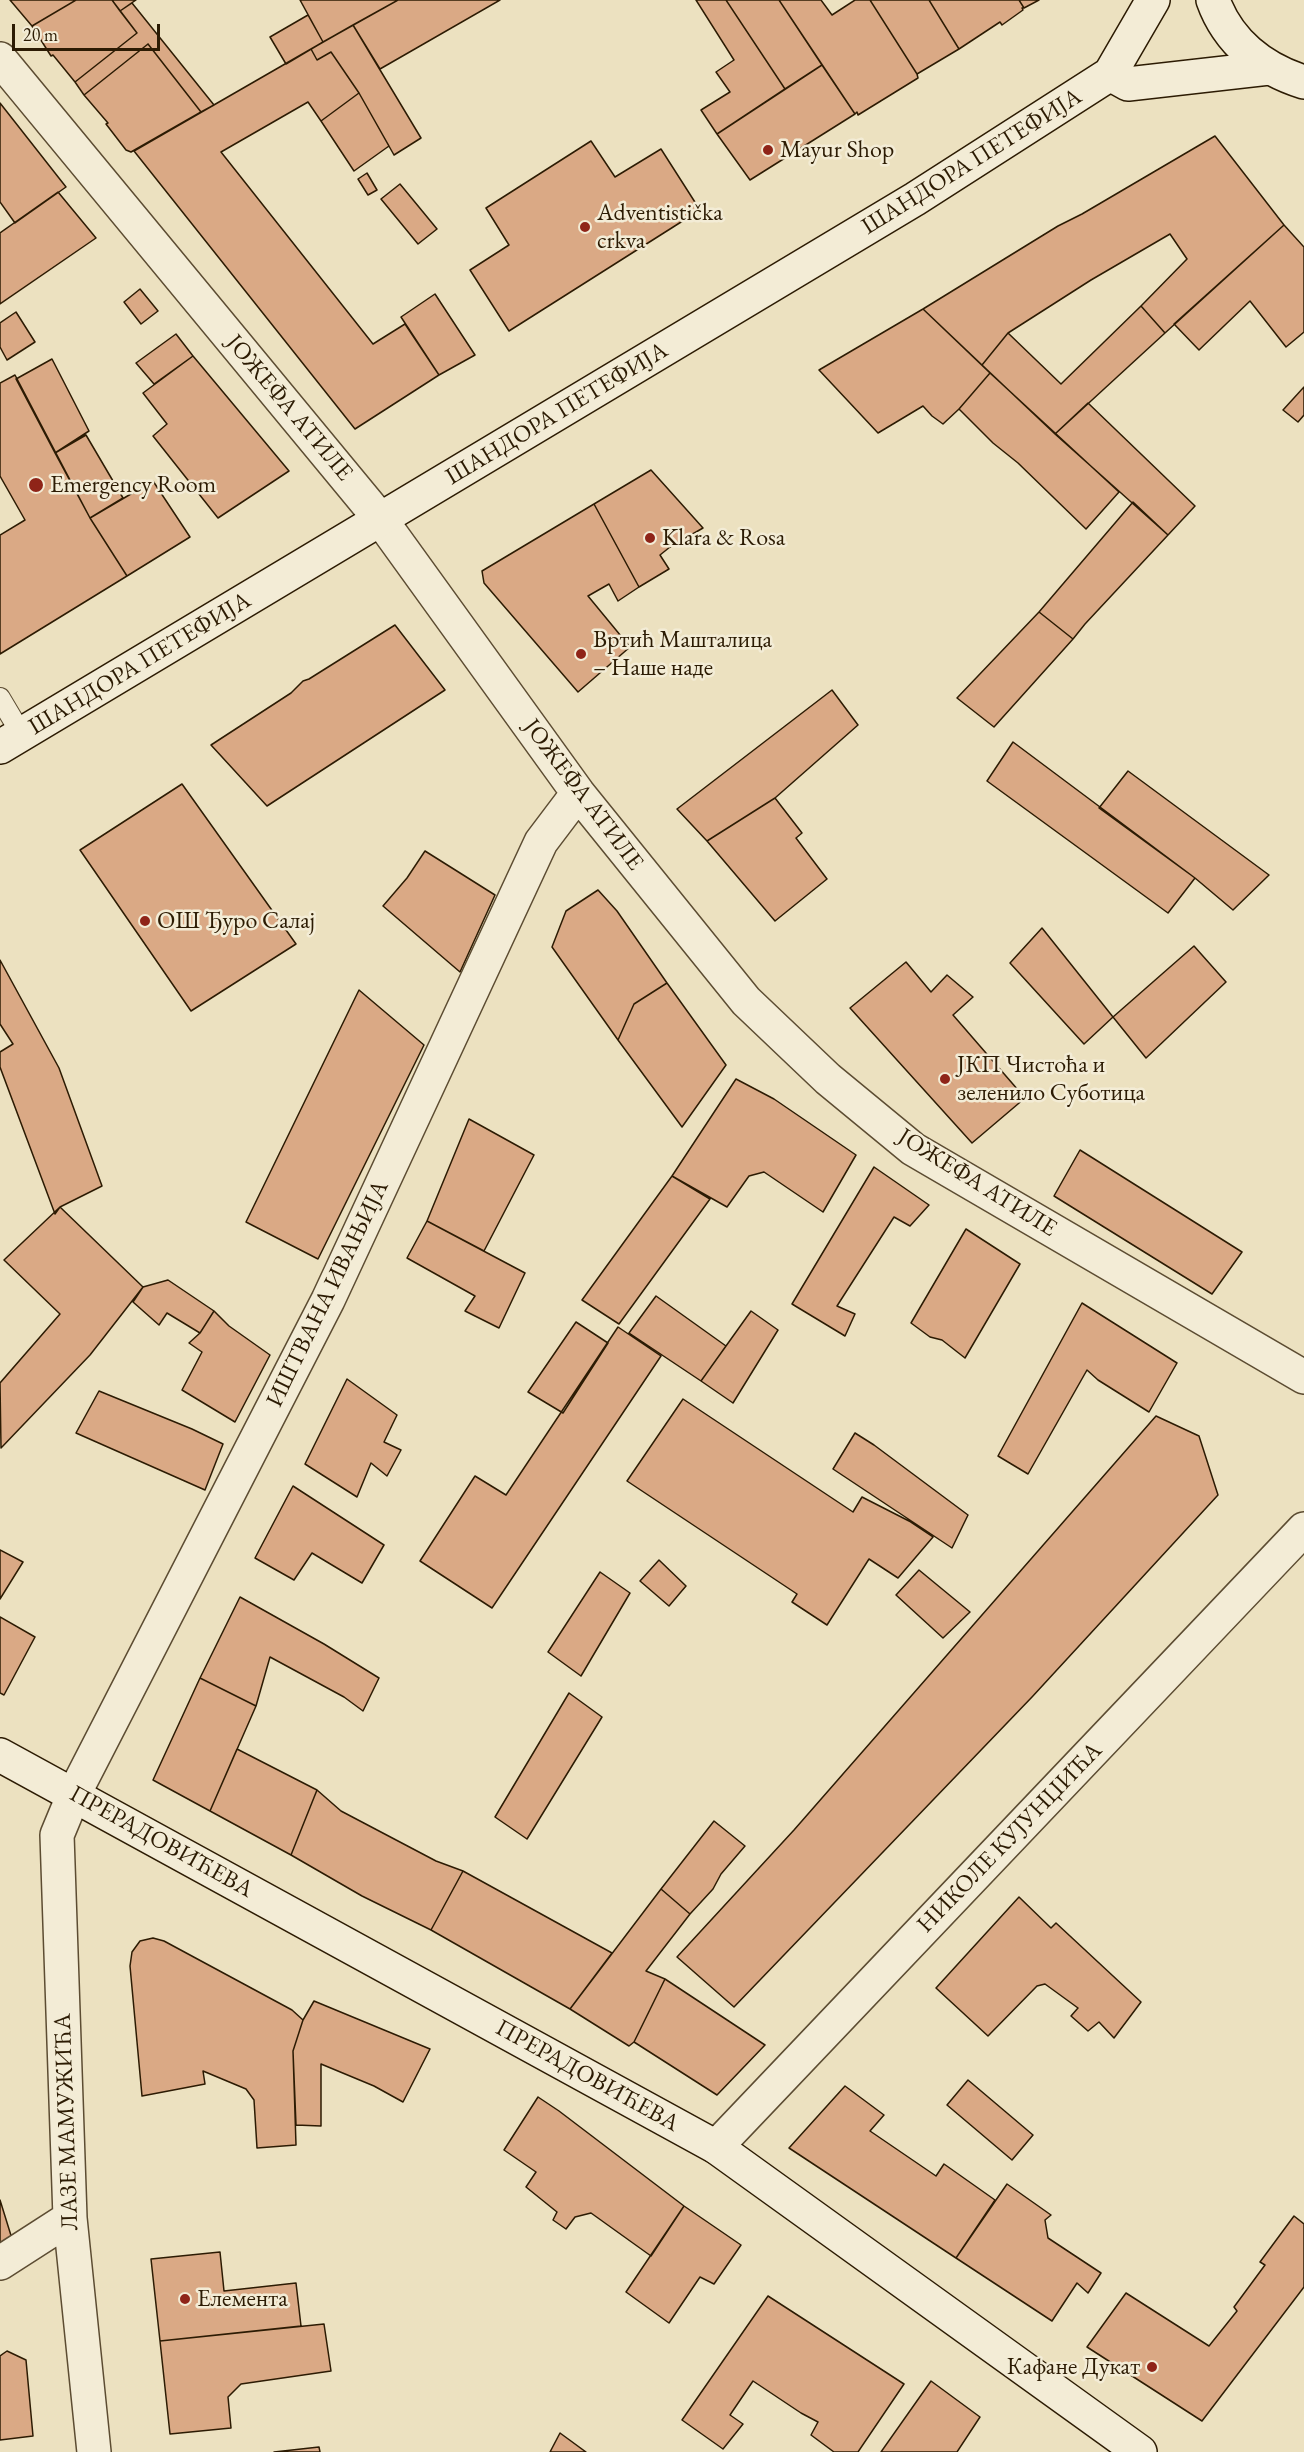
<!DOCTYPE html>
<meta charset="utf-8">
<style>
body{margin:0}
#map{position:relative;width:1304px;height:2452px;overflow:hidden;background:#ece1c0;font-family:"EB Garamond",serif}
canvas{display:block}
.scale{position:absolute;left:12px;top:24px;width:148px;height:27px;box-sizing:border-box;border:3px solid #2c1b03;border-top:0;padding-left:8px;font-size:18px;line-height:21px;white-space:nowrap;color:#2c1b03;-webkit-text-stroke:4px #f3ecd6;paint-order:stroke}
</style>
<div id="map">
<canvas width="1304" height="2452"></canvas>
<div class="scale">20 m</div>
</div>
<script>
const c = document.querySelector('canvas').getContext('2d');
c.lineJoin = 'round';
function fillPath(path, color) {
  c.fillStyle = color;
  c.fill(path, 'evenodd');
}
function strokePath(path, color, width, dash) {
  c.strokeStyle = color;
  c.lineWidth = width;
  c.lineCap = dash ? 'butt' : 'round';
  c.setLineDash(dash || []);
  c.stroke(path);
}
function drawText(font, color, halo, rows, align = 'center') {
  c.font = font + ' "EB Garamond",serif';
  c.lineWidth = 5;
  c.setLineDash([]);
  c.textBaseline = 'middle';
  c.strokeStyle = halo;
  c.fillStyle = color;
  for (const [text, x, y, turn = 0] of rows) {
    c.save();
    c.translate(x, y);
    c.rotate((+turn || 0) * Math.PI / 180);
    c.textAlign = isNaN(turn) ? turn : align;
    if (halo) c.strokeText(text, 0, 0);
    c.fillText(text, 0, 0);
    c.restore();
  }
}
const building = new Path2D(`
 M 10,0 L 76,0 L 32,26 Z
 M 76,0 L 112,0 L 137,33 L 75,82 L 53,55 L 51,56 L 32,26 Z
 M 112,0 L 136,0 L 120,11 Z
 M 300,0 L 398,0 L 323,42 Z
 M 398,0 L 500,0 L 380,69 L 353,25 Z
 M 696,0 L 726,0 L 785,89 L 717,134 L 701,110 L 730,92 L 716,72 L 734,60 Z
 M 726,0 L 779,0 L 822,65 L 785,89 Z
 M 779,0 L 821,0 L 832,15 L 855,0 L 870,0 L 917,74 L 918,78 L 858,115 L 857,112 L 855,114 Z
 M 870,0 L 929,0 L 959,49 L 917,74 Z
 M 929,0 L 1019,0 L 1024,8 L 1022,8 L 1023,10 L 1002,25 L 1000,22 L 959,49 Z
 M 1019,0 L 1039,0 L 1024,8 Z
 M 132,3 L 214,105 L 201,112 L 148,44 L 84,95 L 75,82 L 137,33 L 120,11 Z
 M 308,15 L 323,42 L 286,64 L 270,37 Z
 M 353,25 L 421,138 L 394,155 L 359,93 L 331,52 L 317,60 L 311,49 Z
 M 148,44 L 201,112 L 131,152 L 126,150 L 106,124 L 108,123 L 84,95 Z
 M 311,49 L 317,60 L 331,52 L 359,93 L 321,121 L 308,102 L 221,152 L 373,344 L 405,324 L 439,375 L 355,429 L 134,151 Z
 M 822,65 L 855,114 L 750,180 L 717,134 Z
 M 359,93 L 389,146 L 354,171 L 321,121 Z
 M 0,103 L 66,187 L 15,223 L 0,202 Z
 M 1215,136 L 1284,225 L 1165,333 L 1141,306 L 1187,259 L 1170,234 L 1091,280 L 1008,333 L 982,365 L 923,309 L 1058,226 L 1082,214 Z
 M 591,141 L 615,177 L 661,149 L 700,210 L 509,331 L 470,270 L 509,245 L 486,208 Z
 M 367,173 L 377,190 L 368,195 L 358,179 Z
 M 400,184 L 437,229 L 418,244 L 381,199 Z
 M 58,192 L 96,238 L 0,304 L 0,233 Z
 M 1284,225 L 1304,247 L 1304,332 L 1286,347 L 1250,301 L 1199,350 L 1174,324 Z
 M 140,289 L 158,311 L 141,324 L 124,302 Z
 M 435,294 L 475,355 L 439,375 L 401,317 Z
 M 1141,306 L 1165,333 L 1055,434 L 982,365 L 1008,333 L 1061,384 Z
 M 923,309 L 990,373 L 959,409 L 943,424 L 932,416 L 923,406 L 878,433 L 819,370 Z
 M 16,312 L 35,342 L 7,360 L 0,347 L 0,323 Z
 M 176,334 L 193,356 L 154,384 L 136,363 Z
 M 193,356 L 289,471 L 218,518 L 153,436 L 167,424 L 143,393 Z
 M 52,359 L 89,431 L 55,453 L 16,379 Z
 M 990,373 L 1119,492 L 1086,529 L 1018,463 L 993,443 L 959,409 Z
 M 15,375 L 90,518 L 127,576 L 0,654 L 0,535 L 25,520 L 0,476 L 0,383 Z
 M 1304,387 L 1304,415 L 1298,422 L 1283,410 Z
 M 1088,403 L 1195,506 L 1168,535 L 1055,434 Z
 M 86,435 L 123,498 L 90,518 L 55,453 Z
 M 651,470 L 703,528 L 670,547 L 660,555 L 669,569 L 639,587 L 594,504 Z
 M 153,481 L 190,537 L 127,576 L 90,518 Z
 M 1133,502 L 1168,535 L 1085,624 L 1073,639 L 1039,612 Z
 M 594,504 L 639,587 L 618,601 L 609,584 L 588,596 L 630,647 L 578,692 L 484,583 L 482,571 Z
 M 1039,612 L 1073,639 L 994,727 L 957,698 Z
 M 395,625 L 445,690 L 267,806 L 211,745 L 291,693 L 303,681 L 309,679 Z
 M 832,690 L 858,725 L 775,798 L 707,841 L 677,809 Z
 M 1013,742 L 1195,878 L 1168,913 L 987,781 Z
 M 1128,771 L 1269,875 L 1233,910 L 1195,878 L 1099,808 Z
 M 182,784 L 296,944 L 191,1011 L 80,850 Z
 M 775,798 L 802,833 L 796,838 L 827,879 L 775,921 L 707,841 Z
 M 425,851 L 495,895 L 460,972 L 383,906 L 407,878 Z
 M 598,890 L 617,911 L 667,983 L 634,1004 L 618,1040 L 552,947 L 566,911 Z
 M 1042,928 L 1113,1017 L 1084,1044 L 1010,963 Z
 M 1194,946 L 1226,982 L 1146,1058 L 1113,1017 Z
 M 0,960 L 59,1068 L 102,1186 L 60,1207 L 55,1214 L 0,1067 L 0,1052 L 13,1044 L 0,1024 Z
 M 906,962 L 931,992 L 947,975 L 973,997 L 953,1015 L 1025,1098 L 972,1143 L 850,1008 Z
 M 667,983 L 726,1065 L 682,1127 L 618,1040 L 634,1004 Z
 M 359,990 L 424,1045 L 318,1259 L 246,1222 Z
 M 736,1079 L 774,1099 L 856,1155 L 823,1212 L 764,1172 L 749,1176 L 727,1207 L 672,1176 Z
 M 469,1119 L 534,1155 L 484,1251 L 427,1221 Z
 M 1080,1150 L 1242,1252 L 1212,1294 L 1054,1196 Z
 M 874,1167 L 929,1205 L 910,1226 L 894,1217 L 837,1306 L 855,1314 L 845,1336 L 792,1304 Z
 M 672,1176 L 710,1199 L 619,1324 L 582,1300 Z
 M 60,1207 L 143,1287 L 90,1355 L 1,1448 L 0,1383 L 60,1314 L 4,1260 Z
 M 427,1221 L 525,1273 L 499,1328 L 465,1311 L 475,1296 L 407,1258 Z
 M 966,1229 L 1020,1264 L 965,1358 L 942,1340 L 930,1337 L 911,1323 Z
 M 168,1280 L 214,1311 L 200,1333 L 167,1313 L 159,1325 L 133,1302 L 143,1287 Z
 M 656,1296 L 726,1346 L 701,1381 L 629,1333 Z
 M 1082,1303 L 1177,1363 L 1149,1412 L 1098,1380 L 1087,1370 L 1028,1474 L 998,1456 Z
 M 214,1311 L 229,1326 L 270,1355 L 235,1422 L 182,1390 L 202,1352 L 189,1343 L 200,1333 Z
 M 751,1311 L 778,1330 L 733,1403 L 701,1381 Z
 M 576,1322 L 608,1343 L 563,1413 L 528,1392 Z
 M 618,1327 L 661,1356 L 492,1608 L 420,1561 L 475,1476 L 506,1495 Z
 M 347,1379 L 397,1415 L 384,1442 L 401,1450 L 387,1476 L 371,1463 L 357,1497 L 305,1464 Z
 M 99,1391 L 192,1429 L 223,1444 L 205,1490 L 76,1433 Z
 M 683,1399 L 853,1512 L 862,1497 L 909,1521 L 933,1537 L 898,1578 L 869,1559 L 827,1625 L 792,1602 L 797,1594 L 627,1481 Z
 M 1156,1416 L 1199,1436 L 1218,1495 L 1032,1697 L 734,2007 L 677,1957 L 794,1830 Z
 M 855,1433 L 874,1445 L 968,1515 L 952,1548 L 833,1469 Z
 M 293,1486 L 384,1545 L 362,1583 L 312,1553 L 294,1580 L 255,1558 Z
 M 0,1550 L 23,1562 L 0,1599 Z
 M 659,1560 L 686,1586 L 669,1606 L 640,1581 Z
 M 919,1570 L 970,1612 L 943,1638 L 896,1595 Z
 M 600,1572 L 630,1593 L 581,1676 L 548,1652 Z
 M 240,1597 L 324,1644 L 379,1678 L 363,1711 L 344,1697 L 270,1657 L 256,1706 L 200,1678 Z
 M 0,1617 L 35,1637 L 4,1695 L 0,1693 Z
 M 200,1678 L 256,1706 L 210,1811 L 153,1780 Z
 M 569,1693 L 602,1717 L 527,1839 L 495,1817 Z
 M 237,1749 L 317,1790 L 291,1855 L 210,1811 Z
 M 317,1790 L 341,1811 L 436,1861 L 463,1871 L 431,1930 L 362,1896 L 291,1855 Z
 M 714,1821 L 745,1846 L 721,1874 L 713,1889 L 690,1914 L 661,1889 Z
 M 463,1871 L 612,1953 L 570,2009 L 431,1930 Z
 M 661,1889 L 690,1914 L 646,1971 L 665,1979 L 634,2042 L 629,2046 L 570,2009 Z
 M 1019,1897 L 1051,1928 L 1056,1923 L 1141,2002 L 1114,2038 L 1099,2022 L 1088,2031 L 1071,2016 L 1078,2008 L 1045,1984 L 1037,1986 L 988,2036 L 936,1988 Z
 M 153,1938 L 164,1941 L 292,2010 L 303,2020 L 293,2051 L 296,2145 L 257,2148 L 254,2100 L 246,2089 L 203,2071 L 205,2084 L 142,2096 L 130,1966 L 132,1952 L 140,1941 Z
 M 665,1979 L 765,2045 L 717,2095 L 634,2042 Z
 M 314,2001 L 430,2049 L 403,2102 L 374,2086 L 321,2064 L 321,2126 L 296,2125 L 293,2051 L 303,2020 Z
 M 968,2080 L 1033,2135 L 1012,2160 L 947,2105 Z
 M 845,2086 L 884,2115 L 870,2131 L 936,2176 L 944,2164 L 995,2200 L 956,2258 L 789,2148 Z
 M 538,2097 L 559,2111 L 684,2206 L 651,2256 L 591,2213 L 575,2217 L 566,2229 L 553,2220 L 557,2212 L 526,2187 L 536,2172 L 504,2150 Z
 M 1007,2184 L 1051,2215 L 1045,2220 L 1048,2238 L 1101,2273 L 1088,2293 L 1077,2283 L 1052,2321 L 956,2258 Z
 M 0,2200 L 13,2242 L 0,2250 Z
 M 684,2206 L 741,2245 L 714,2284 L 700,2277 L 669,2323 L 626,2292 Z
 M 1294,2216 L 1304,2224 L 1304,2287 L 1202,2421 L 1087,2347 L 1126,2293 L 1209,2346 L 1237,2311 L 1234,2307 L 1265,2265 L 1260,2262 Z
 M 220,2252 L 224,2291 L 296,2283 L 301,2326 L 160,2341 L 151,2259 Z
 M 768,2296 L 904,2384 L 858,2452 L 834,2452 L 811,2435 L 818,2422 L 801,2413 L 753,2381 L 730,2415 L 743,2424 L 723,2449 L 682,2420 Z
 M 324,2324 L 331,2371 L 241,2384 L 228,2397 L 231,2428 L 170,2434 L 160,2341 Z
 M 7,2351 L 26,2360 L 33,2436 L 0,2440 L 0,2356 Z
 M 931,2381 L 980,2417 L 957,2452 L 881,2452 Z
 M 560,2433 L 586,2452 L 550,2452 Z
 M 319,2447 L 320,2452 L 274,2452 Z`);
const lane = new Path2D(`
 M 0,698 L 22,735`);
const street = new Path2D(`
 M 0,59 L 381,520 L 578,793 L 746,1001 L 828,1079 L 913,1149 L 1304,1377
 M 716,2147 L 1304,1529
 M 0,2263 L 70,2218
 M 94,2452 L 70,2218 L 57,1835 L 74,1794 L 328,1300 L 541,842 L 578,793`);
const secondary = new Path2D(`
 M 1213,0 C 1228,42 1262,69 1304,82
 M 1110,74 L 1128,84 L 1269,68
 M 0,747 L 915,199 L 1110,74 L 1153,0
 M 0,1755 L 716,2147 L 1140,2452`);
const markers = [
 [768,150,6,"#8f2418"],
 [585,227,6,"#8f2418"],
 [36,485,8,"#8f2418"],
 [650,538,6,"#8f2418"],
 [581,654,6,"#8f2418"],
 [145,921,6,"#8f2418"],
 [945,1079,6,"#8f2418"],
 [185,2299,6,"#8f2418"],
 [1152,2367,6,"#8f2418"]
];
const poiNames = [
 ["Mayur Shop",780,150],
 ["Adventistička",597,213],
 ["crkva",597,241],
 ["Emergency Room",50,485],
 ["Klara & Rosa",662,538],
 ["Вртић Машталица",593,640],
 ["– Наше наде",593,668],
 ["ОШ Ђуро Салај",157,921],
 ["ЈКП Чистоћа и",957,1065],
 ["зеленило Суботица",957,1093],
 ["Елемента",197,2299],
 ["Кафане Дукат",1140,2367,"right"]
];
const streetNames = [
 ["ШАНДОРА ПЕТЕФИЈА",972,162,-32],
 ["ЈОЖЕФА АТИЛЕ",289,408,50],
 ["ШАНДОРА ПЕТЕФИЈА",557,414,-31],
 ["ШАНДОРА ПЕТЕФИЈА",140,664,-31],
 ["ЈОЖЕФА АТИЛЕ",583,795,53],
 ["ЈОЖЕФА АТИЛЕ",977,1183,32],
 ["ИШТВАНА ИВАЊИЈА",328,1294,-64],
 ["НИКОЛЕ КУЈУНЏИЋА",1010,1838,-46],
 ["ПРЕРАДОВИЋЕВА",161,1842,29],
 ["ПРЕРАДОВИЋЕВА",587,2076,29],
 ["ЛАЗЕ МАМУЖИЋА",67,2122,-92]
];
fillPath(building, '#daa985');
strokePath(building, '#2c1b03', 1.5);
strokePath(lane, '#5c4c32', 22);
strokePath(street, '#5c4c32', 36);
strokePath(secondary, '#2c1b03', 36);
strokePath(lane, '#f3ecd6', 20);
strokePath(street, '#f3ecd6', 33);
strokePath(secondary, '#f3ecd6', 33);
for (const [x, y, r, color] of markers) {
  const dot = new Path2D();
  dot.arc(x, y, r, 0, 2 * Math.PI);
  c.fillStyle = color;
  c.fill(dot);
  strokePath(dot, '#f3ecd6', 2);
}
drawText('24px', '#2c1b03', '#f3ecd6', poiNames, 'left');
drawText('24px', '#2c1b03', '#f3ecd6', streetNames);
</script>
